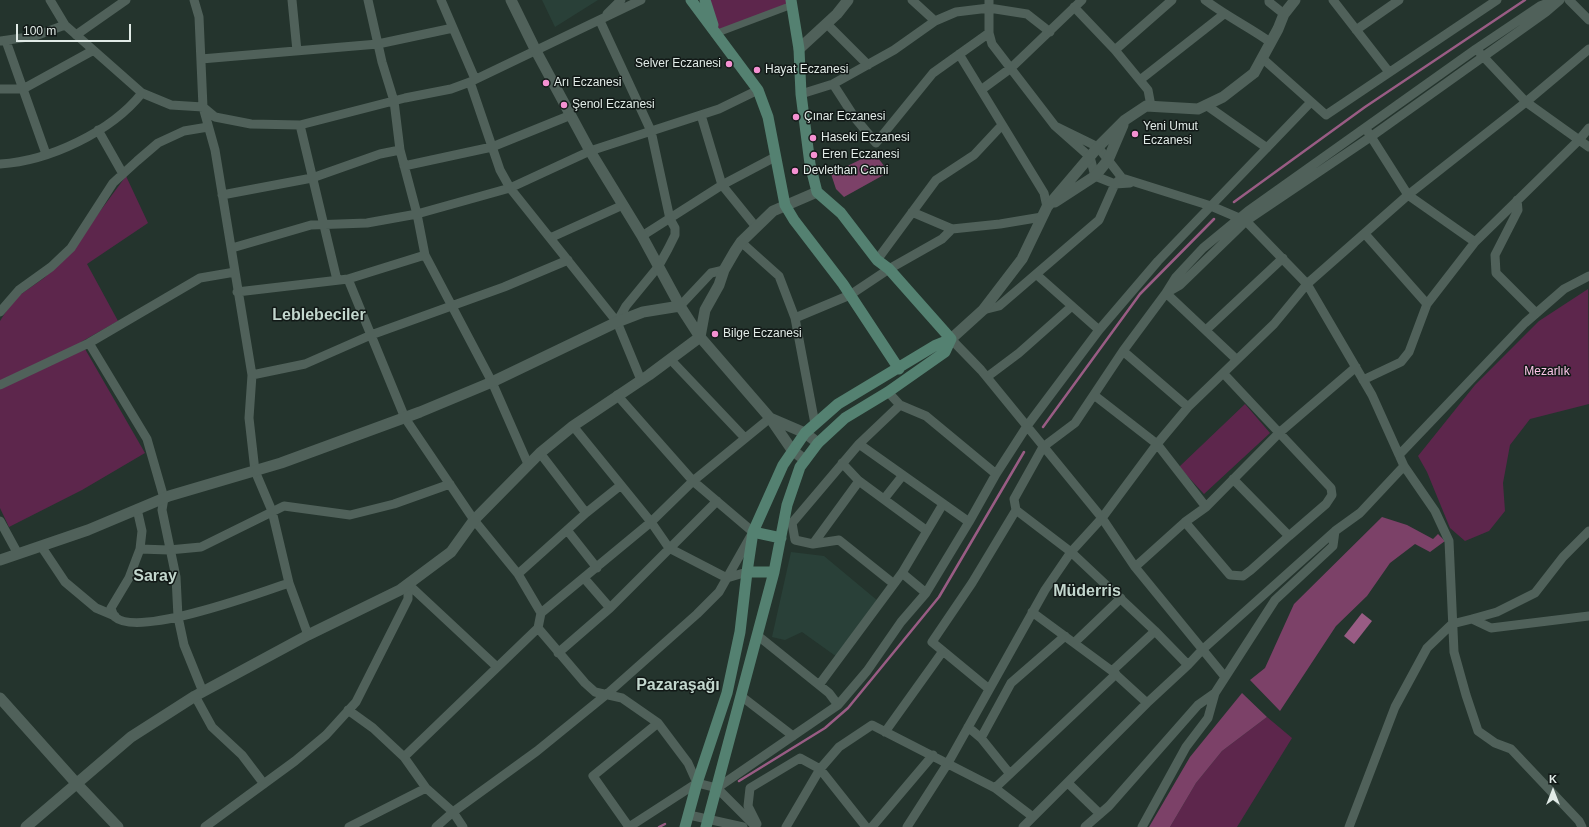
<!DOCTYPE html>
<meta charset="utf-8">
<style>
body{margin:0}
#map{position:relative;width:1589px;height:827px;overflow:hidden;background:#24342d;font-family:Helvetica,sans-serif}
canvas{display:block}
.north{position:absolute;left:1533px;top:771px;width:40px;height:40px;-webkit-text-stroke:3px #121917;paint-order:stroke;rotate:0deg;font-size:11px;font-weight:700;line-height:16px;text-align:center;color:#e1ebe7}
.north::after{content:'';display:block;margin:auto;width:14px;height:18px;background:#e1ebe7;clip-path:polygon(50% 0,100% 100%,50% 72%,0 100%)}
.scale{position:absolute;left:16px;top:24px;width:115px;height:18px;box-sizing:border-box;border:2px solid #e1ebe7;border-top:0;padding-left:5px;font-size:12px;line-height:14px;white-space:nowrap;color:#e1ebe7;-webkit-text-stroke:3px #121917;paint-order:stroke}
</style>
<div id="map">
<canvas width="1589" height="827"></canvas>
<div class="north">K</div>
<div class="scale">100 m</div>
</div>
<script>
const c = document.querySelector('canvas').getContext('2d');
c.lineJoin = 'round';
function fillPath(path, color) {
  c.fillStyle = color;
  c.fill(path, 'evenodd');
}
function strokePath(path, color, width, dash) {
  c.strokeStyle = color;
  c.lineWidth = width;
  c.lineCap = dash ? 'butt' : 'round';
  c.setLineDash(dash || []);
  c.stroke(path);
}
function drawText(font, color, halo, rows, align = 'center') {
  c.font = font + ' Helvetica,sans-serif';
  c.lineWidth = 3;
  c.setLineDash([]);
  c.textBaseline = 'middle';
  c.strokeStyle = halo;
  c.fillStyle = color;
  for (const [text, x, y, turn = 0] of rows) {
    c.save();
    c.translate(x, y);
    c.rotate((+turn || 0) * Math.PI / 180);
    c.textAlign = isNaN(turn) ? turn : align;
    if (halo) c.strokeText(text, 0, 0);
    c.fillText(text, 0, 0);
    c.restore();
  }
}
const built = new Path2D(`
 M 542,0 L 598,0 L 555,27 Z
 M 791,552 L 824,556 L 878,601 L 837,657 L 802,632 L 785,640 L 772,637 Z`);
const green = new Path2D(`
 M 705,0 L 791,0 L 792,5 L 715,34 Z
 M 126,176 L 148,223 L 87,264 L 118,321 L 81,342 L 145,453 L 82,490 L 9,527 L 0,508 L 0,321 L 14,299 L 44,278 L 67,256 Z
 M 1588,289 L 1589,404 L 1530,419 L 1510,445 L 1503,483 L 1505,511 L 1489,531 L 1465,541 L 1450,528 L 1427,472 L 1418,456 L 1475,385 L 1539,321 Z
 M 1245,404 L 1270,433 L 1204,494 L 1179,467 Z
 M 1267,717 L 1292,738 L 1237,827 L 1170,827 L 1196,783 L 1222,751 Z`);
const forest = new Path2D(`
 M 874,153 L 889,172 L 844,197 L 836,189 L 831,174 Z
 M 1382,517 L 1407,525 L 1433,539 L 1438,534 L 1445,541 L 1430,552 L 1415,544 L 1390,563 L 1367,596 L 1336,626 L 1280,711 L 1250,680 L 1265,668 L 1294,604 Z
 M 1242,693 L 1267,717 L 1222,751 L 1196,783 L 1170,827 L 1149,827 L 1190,757 Z`);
const water = new Path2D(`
 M 1362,613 L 1372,621 L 1354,644 L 1344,636 Z`);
const stream = new Path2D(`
 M 1234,202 L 1365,107 L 1525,0
 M 1043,427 L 1140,294 L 1214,219
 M 739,781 L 825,728 L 848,708 L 939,597 L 1024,452
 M 659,827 L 665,824`);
const pedestrian = new Path2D(`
 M 715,34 L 792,5`);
const minor = new Path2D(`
 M 50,0 L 65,25 L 142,93 L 171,105 L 203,107 L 215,117 L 251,124 L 300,125 L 405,98 L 451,89 L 470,82 L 641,0
 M 194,0 L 199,17 L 203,107 L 215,150 L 252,375 L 249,418 L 255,471 L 272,511 L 289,583 L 308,635
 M 292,0 L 297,51
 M 368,0 L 382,62 L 394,101 L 400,150 L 417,214 L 425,255 L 492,382 L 528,464
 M 441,0 L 475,79
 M 912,0 L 935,21
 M 989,0 L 989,33 L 992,44 L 1055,126 L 1090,157 L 1095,176 L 1115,184 L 1130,183
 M 1205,0 C 1226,16 1249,27 1270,42
 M 1269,0 L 1269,2 L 1284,14
 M 1333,0 L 1389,72
 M 1569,0 L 1589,20
 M 1074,7 L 1115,50 L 1148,90 L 1151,106
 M 607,14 L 621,0
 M 600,21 L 651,131 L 670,219 L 675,228 L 675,235 L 668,249 L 658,267 L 626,306 L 617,322
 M 827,24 L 868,65
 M 1356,30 L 1399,0
 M 76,35 L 126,0
 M 1,41 L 35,36 L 65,25
 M 6,41 L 46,154
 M 1115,50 L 1172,0
 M 1479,52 L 1526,102 L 1589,147
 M 959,54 L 1044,193 L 1047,207
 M 1262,58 L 1326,115 L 1497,0
 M 201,59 L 378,44 L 453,28
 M 1140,80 L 1224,14
 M 470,82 L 500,170 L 510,188 L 617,322 L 641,380
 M 833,84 L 855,118 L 876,143 L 933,73 L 989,33
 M 0,89 L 23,89 L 92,51
 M 981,90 L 1011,68 L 1082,0
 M 801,94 L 833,84 L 894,50 L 935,21 L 956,12 L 989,8 L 1027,14 L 1050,32
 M 1206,105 L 1267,148
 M 701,115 L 722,185 L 756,227
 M 300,125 L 337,280
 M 1055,126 L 1098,147 L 1122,178 L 1211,206 L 1246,221 L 1307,284 L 1372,395 L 1404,466 L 1435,511 L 1449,541 L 1454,652 L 1466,695 L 1478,731 L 1495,743 L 1511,749 L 1579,821 L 1582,827
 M 98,130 L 123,174
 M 1368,132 L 1408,195 L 1475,242
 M 0,164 C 49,161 111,132 142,93
 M 404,166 L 492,147 L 571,115
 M 222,195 L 312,178 L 380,154 L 400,150
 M 1517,200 L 1518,210 L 1495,255 L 1496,273 L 1536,313
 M 912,212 L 952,229 L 1000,224 L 1042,217
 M 1365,234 L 1427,304
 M 642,236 L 722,185 L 775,157
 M 550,238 L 623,205
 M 741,242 L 779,276 L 795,318 L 815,424
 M 232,248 L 311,225 L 367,223 L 417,214 L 510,188 L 590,151 L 719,109 L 758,90
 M 877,260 L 936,180 L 974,155 L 1002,125
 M 1037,275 L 1099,330
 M 348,279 L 405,418 L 474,520 L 518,574 L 541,613
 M 237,292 L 348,279 L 425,255
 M 680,306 L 711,273 L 724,270
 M 983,310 L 999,306 L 1099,220 L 1115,184 L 1119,180
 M 0,312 L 19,290 L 51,267 L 71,248 L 113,183 L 137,161 L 158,143 L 184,131 L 208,127
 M 795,318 L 850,295 L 889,269 L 942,239 L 952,229
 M 1206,330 L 1283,258
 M 951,339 L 981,370 L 1102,518 L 1135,567 L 1225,677
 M 1123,351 L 1188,407
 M 670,359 L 744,437
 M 1236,359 L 1166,293 L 1176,277 L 1203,248 L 1248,211 L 1476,49 L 1540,6 L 1555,0
 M 1224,374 L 1331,488 L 1332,495 L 1326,504 L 1289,536
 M 252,375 L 305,364 L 371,335 L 504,287 L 568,260
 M 987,377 L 1019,353 L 1072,306
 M 1363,380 L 1401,362 L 1409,352 L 1427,304 L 1475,242 L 1579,140 L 1589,128
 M 0,385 L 89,343
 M 888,392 L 900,405 L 926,416 L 996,474
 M 1094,395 L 1157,444 L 1206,507
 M 573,426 L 651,522 L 669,548 L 727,578 L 747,572
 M 859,444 L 969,522
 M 540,453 L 586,513
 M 1399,455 L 1525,323 L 1564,289 L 1589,276
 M 842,463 L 859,481 L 927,531
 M 884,499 L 903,475
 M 137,509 L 142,531 L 140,549 L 129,578 L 111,608 C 112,611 113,615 115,617 C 138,638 260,593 289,583
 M 1016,510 L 1071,552 L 1155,631 L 1112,671
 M 0,521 L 18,554
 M 1185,522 L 1230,575 L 1243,576 L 1251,570 L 1289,536 L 1233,479
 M 567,530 L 597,568
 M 813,544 L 859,481
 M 41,546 L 65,582 L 96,608 L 115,616
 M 140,549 L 169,550 L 201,547 L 284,506 L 350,515 L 394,504 L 450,484
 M 1135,567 L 1185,522 L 1206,507 L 1279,433 L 1356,367
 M 902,573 L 926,593
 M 518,574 L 586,513 L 621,485
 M 584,578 L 610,608
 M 408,584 L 497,667
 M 894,584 L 839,540 L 813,544 L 795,540 L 792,523 L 859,444 L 900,405
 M 1032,612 L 1112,671 L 1147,703
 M 1472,619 L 1497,612 L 1535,593 L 1563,557 L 1589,531
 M 538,628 L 585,683 L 595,692 L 622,698 L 658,723 L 688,763 L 697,783
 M 1155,631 L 1188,665
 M 757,635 L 829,693 L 838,705
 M 1074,643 L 1121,598
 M 558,653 L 610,608 L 717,501
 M 819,685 L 902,573 L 943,504
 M 989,689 L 932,642 L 972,583 L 1016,510 L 1014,499 L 1043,447 L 1075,423 L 1123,351 L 1166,293 L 1180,285 L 1246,221 L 1372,136 L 1546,12 L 1560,0
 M 203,692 L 184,645 L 178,617 L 176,577 L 162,510 L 164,498 L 147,439 L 89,343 L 200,278 L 235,272
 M 195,696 L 212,727 L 242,755 L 264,784
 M 741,696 L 793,736
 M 348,710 L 373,728 L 404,757 L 426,788 L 453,812 L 463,827
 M 658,723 L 593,776 L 629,827 L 697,783 L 717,788 L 756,827
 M 968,727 L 981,738 L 1010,774
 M 885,732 L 943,651
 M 981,738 L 1011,683 L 1065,636
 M 404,757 L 538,628 L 541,613 L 651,522 L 693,481 L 770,418
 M 1068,783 L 1100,814
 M 717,788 L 838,705 L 867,671 L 901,622 L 926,593 L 969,522 L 996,474 L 1027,426 L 1099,330 L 1158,261 L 1310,103
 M 995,788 L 1116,674
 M 689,815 L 743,827
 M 757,824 L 748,806 L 750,788 L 800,758 L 820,769 L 866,827
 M 205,827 L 295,761 L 326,735 L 356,702 L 408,599 L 408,584
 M 349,827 L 426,788
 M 436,827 L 453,812 L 537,751 L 607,694 L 697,614 L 719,592 L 753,532 L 693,481 L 617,395
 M 786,827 L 820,769 L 839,747 L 872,725 L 995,788 L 1033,817
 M 872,827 L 933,755
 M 907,827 L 948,763 L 1045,590 L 1071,552 L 1102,518 L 1157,444 L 1188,407 L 1274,324 L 1307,284 L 1408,195 L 1526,102 L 1589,49
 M 1023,827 L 1147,703 L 1188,665 L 1202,650 L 1335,531 L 1360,513 L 1404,466
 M 1085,827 L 1109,806 L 1198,705 L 1215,693 L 1275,600 L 1333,546 L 1335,531
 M 1142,827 L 1186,747 L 1208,718 L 1215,693
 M 1349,827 L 1395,707 L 1427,648 L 1452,624 L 1472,619 L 1491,628 L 1589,616`);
const tertiary = new Path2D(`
 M 511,0 L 536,51 L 590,151 L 642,236 L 680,306 L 700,337 L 770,418
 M 799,49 L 837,14 L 848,0
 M 1055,202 L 1095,176 L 1108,160 L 1123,125
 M 951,339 L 983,310 L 1022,259 L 1047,207 L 1098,147 L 1125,120 L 1146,106 L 1198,109 L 1223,97 L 1254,73 L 1278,29 L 1284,14 L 1295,0
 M 805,460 L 792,450 L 770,418 L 805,433 L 818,443
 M 0,560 L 88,530 L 169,496 L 281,463 L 420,412 L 492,382 L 617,322 L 643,312 L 680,306
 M 0,698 L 77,784 L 118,827
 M 26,827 L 131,737 L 195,696 L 308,635 L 400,590 L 451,552 L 474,520 L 540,453 L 573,426 L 649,375 L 700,337 L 705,310 L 719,285 L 724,270 L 735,251 L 741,242 L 773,211 L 817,192`);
const secondary = new Path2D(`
 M 691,0 L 758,90 L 768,117 L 785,205 L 794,220 L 843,284 L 899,369
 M 705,0 L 713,25
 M 791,0 L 799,49 L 801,94 L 810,164 L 817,192 L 841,213 L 877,260 L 889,269 L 951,339
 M 753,532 L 781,538
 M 747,572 L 774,572
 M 685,827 L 697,783 L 727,693 L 740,632 L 747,572 L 753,532 L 783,465 L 805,433 L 838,404 L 936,345 L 951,339
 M 706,827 L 774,572 L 787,505 L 800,467 L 818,443 L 845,418 L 888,392 L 945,352 L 951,339`);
const markers = [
 [729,64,4,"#f591d2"],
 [757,70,4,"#f591d2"],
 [546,83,4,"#f591d2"],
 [564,105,4,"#f591d2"],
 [796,117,4,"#f591d2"],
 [1135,134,4,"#f591d2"],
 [813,138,4,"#f591d2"],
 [814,155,4,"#f591d2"],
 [795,171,4,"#f591d2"],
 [715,334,4,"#f591d2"]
];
const poiNames = [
 ["Selver Eczanesi",721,64,"right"],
 ["Hayat Eczanesi",765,70],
 ["Arı Eczanesi",554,83],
 ["Şenol Eczanesi",572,105],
 ["Çınar Eczanesi",804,117],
 ["Yeni Umut",1143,127],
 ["Eczanesi",1143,141],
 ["Haseki Eczanesi",821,138],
 ["Eren Eczanesi",822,155],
 ["Devlethan Cami",803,171],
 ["Bilge Eczanesi",723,334]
];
const parkNames = [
 ["Mezarlık",1547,372]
];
const districtNames = [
 ["Leblebeciler",319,316],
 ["Saray",155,577],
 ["Müderris",1087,592],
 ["Pazaraşağı",678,686]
];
fillPath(built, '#294038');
fillPath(green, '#5d264c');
fillPath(forest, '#7c4168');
fillPath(water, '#995c84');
strokePath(stream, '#995c84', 2.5);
strokePath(pedestrian, '#50615a', 7);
strokePath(minor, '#50615a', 9);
strokePath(tertiary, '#50615a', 11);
strokePath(secondary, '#548171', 11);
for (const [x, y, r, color] of markers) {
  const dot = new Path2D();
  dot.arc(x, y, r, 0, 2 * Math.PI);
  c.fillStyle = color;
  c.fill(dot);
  strokePath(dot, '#121917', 1.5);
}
drawText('12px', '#e1ebe7', '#121917', poiNames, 'left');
drawText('12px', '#fcc6e8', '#121917', parkNames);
drawText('bold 16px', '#c3d7ce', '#121917', districtNames);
</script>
